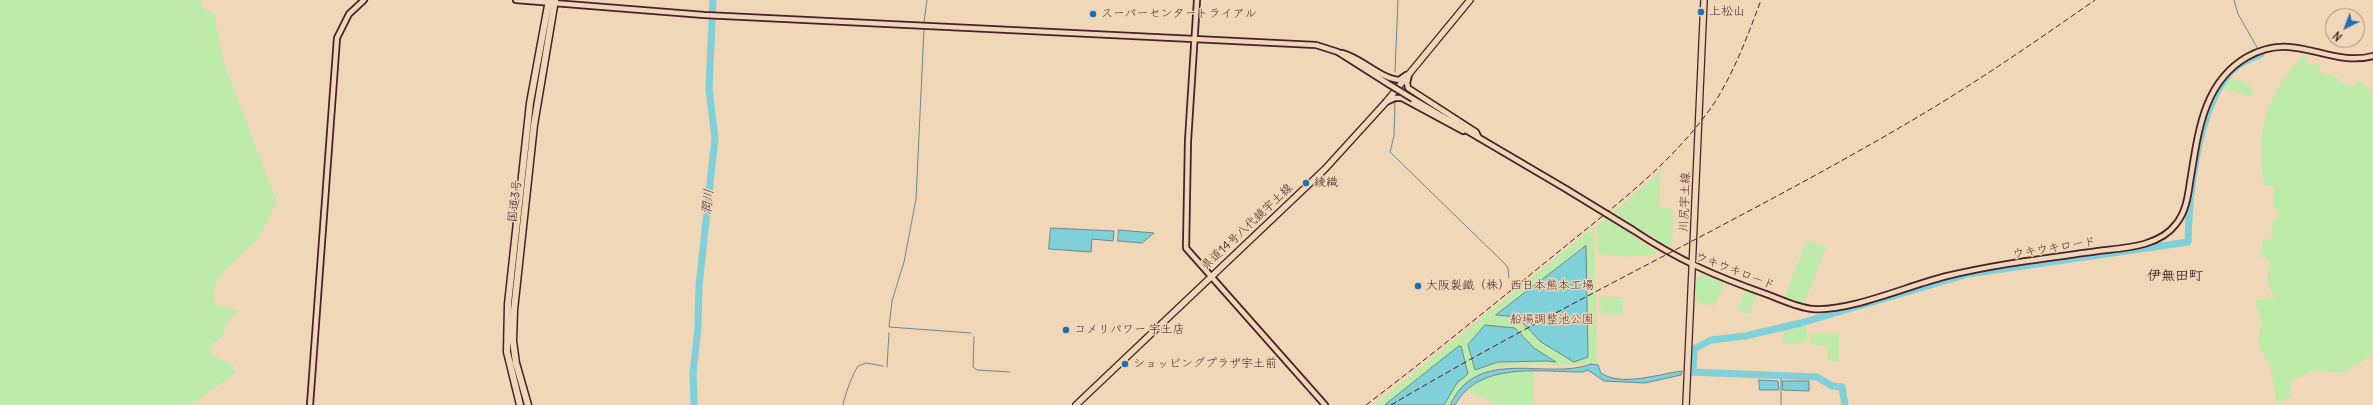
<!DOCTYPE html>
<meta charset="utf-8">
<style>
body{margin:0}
#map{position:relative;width:2373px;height:405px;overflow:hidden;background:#efd7b7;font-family:Delius,sans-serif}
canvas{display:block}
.north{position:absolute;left:2325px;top:8px;width:40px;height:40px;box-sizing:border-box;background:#efd7b7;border:1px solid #ad8d7f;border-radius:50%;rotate:222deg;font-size:11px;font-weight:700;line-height:16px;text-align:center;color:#4a1f2b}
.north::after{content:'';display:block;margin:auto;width:14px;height:18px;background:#1f6fb2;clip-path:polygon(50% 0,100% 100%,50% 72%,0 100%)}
</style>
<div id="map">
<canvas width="2373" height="405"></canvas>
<div class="north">N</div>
</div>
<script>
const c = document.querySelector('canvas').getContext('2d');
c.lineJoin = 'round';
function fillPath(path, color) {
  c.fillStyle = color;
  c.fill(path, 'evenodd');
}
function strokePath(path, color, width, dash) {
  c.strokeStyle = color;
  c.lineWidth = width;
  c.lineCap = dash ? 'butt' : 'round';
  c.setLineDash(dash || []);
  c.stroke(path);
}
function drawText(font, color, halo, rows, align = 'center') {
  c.font = font + ' Delius,"Klee One",sans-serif';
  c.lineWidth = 3;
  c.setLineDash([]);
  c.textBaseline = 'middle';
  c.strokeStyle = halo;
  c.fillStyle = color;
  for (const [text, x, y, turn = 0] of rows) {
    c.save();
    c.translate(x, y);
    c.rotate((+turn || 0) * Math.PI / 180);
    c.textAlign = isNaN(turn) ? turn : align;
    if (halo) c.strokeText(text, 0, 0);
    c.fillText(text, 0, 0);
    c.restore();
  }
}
const green = new Path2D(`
 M 0,0 L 201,0 L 204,9 L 214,13 L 222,58 L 277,202 L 257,240 L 225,270 L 213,288 L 215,305 L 239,310 L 225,326 L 223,335 L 210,346 L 213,356 L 234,365 L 235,373 L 191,405 L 0,405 Z
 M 2305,53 L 2305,62 L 2311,65 L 2321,63 L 2318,72 L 2339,78 L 2338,82 L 2351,86 L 2360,81 L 2373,94 L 2373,354 L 2342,373 L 2316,370 L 2291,380 L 2291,397 L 2277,403 L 2271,368 L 2258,345 L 2261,323 L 2255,300 L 2274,298 L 2267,281 L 2270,259 L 2260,256 L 2263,240 L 2271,239 L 2273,222 L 2279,214 L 2273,205 L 2274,186 L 2264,186 C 2255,127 2266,96 2305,53 Z
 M 2229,77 L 2241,80 L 2253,88 L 2250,96 L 2218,87 L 2225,78 Z
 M 1661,171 L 1659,207 L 1673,209 L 1672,245 L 1669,247 L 1613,213 Z
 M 1606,218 L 1658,252 L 1649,256 L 1634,255 L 1633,257 L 1598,254 L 1597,225 Z
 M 1594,227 L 1597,363 C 1546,370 1477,348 1449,405 L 1374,405 Z
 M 1807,240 L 1826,247 L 1804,304 L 1784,298 Z
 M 1702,274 L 1725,283 L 1715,306 L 1695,301 L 1696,279 Z
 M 1745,290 L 1757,294 L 1749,314 L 1738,310 Z
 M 1600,297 L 1623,297 L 1623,315 L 1601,314 Z
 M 1807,324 L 1807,342 L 1783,344 L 1783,329 Z
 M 1839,333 L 1839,361 L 1828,361 L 1827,345 L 1811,345 L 1811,334 Z
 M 1508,372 L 1533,372 L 1534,405 L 1491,405 L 1491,401 L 1469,392 L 1471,389 L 1470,387 L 1488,376 Z`);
const water = new Path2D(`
 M 1051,228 L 1114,231 L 1113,241 L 1092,239 L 1091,252 L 1049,249 Z
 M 1119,230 L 1154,233 L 1142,243 L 1118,241 Z
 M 1586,246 L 1588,357 L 1574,362 L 1541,342 L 1517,317 L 1496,315 Z
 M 1485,325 L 1515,328 L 1534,348 L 1556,362 L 1547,361 L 1498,362 L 1475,370 L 1468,345 Z
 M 1459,346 L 1461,346 L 1468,374 L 1457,383 L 1444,405 L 1385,405 Z
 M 1591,364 L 1598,365 L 1601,373 C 1621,387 1659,374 1682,371 L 1681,375 L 1645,383 L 1604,381 L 1588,370 L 1583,372 C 1540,372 1479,361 1455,405 L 1450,405 C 1478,345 1547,381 1591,364 Z
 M 1759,380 L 1778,381 L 1779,390 L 1760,390 Z
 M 1783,381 L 1809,381 L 1809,391 L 1783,390 Z`);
const stream = new Path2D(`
 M 2234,0 L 2238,14 L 2258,49
 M 924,22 L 927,0
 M 924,29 L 916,199 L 904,262 L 892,301 L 889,327 L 971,333
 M 1395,72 L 1398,0
 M 1395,102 L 1394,136 L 1390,152 L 1505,264 L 1508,268 L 1509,278
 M 974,337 L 973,367 L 977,370 L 1010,372
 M 887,367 L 889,333
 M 1781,375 L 1781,405
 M 843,405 C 844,397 853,373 858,366 L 866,363 L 883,366`);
const river = new Path2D(`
 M 1693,368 L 1694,349 L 1711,340 L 1745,336 L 1801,323 L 1968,274 L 2188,242 C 2189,194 2197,114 2228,75 C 2237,64 2249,59 2261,54
 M 1690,372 L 1817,377 L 1832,386 L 1842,387 L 1845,405
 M 694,405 L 693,374 L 698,327 L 699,286 L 715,138 L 709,89 L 713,0`);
const minor = new Path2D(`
 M 516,0 L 704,15 L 1316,45 L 1338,52 L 1390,85
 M 1197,0 L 1188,141 L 1186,248 L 1325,405
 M 1342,53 C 1362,58 1379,78 1399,80 L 1406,75
 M 1409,75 L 1407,83 L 1408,88 L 1476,132 L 1479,138
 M 1413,99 L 1566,189
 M 1386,102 L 1395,98 L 1402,98 L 1463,131
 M 1633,230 C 1678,260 1715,276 1766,294 C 1780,299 1798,308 1813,309 C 1850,312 1909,285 1947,276 C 1996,264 2048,258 2098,251 C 2124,248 2159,247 2176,224 C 2186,212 2188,196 2190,182 C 2198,135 2202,83 2247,57 C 2295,29 2327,68 2373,56
 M 310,405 L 337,38 L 349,14 L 364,0`);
const major = new Path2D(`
 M 1076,405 L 1325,169 L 1386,102 L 1470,0
 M 1686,405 L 1704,0`);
const highway = new Path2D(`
 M 520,405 L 507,352 L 508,304 L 530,103 L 549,0
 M 528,405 L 516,363 L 513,341 L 514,310 L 534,125 L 555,0`);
const rail = new Path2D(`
 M 1366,405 C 1433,354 1498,301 1563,248 C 1617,204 1675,161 1715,102 C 1735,70 1748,35 1761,0
 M 1391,405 C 1561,304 1741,221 1911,121 C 1974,84 2035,42 2095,0`);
const minorBridge = new Path2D(`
 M 1390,85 L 1413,99
 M 1566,189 L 1633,230`);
const markers = [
 [1701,12,4,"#1f6fb2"],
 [1093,14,4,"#1f6fb2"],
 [1306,183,4,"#1f6fb2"],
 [1418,286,4,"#1f6fb2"],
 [1066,330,4,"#1f6fb2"],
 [1125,364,4,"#1f6fb2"]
];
const poiNames = [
 ["上松山",1709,12],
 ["スーパーセンタートライアル",1101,14],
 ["綾織",1314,183],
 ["大阪製鐵（株）西日本熊本工場",1426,286],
 ["コメリパワー 宇土店",1074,330],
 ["ショッピングプラザ宇土前",1133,364]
];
const streetNames = [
 ["国道3号",515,201,-83],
 ["川尻宇土線",1685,202,-88],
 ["県道14号八代鏡宇土線",1247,227,-43],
 ["ウキウキロード",2054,248,-9],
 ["ウキウキロード",1735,271,21]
];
const parkNames = [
 ["船場調整池公園",1552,320]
];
const waterNames = [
 ["潤川",708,202,-84]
];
const quarterNames = [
 ["伊無田町",2175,276]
];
fillPath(green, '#beeba9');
fillPath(water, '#7fd0d9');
strokePath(water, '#6a8993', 1);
strokePath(stream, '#6a8993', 1);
strokePath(river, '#7fd0d9', 7);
strokePath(minor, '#4a1f2b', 8);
strokePath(major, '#4a1f2b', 8);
strokePath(highway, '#4a1f2b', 9);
strokePath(minor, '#efd7b7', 4.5);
strokePath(major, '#efd7b7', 5.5);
strokePath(highway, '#efd7b7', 6);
strokePath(rail, '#4a1f2b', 1, [6, 3]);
strokePath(minorBridge, '#4a1f2b', 8, []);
strokePath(minorBridge, '#efd7b7', 4.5);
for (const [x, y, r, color] of markers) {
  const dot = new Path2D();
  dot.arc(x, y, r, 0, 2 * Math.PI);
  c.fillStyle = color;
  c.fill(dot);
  strokePath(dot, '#efd7b7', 1.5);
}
drawText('12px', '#4a1f2b', '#efd7b7', poiNames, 'left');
drawText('12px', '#4a1f2b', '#efd7b7', streetNames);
drawText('12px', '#5b3e3e', '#efd7b7', parkNames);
drawText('italic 13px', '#55424e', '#efd7b7', waterNames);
drawText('bold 14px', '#4a1f2b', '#efd7b7', quarterNames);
</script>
